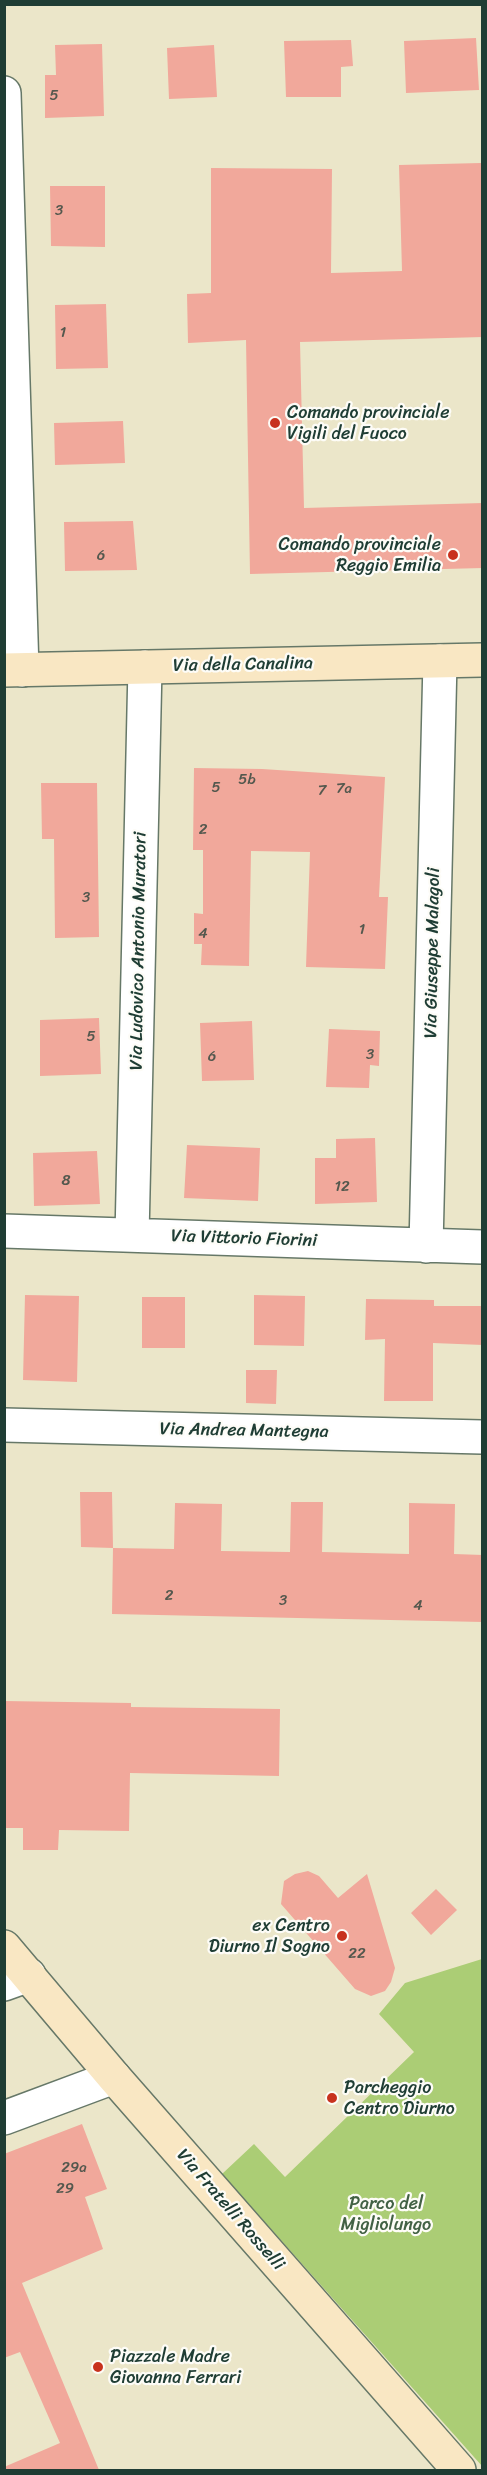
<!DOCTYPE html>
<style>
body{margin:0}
#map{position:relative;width:487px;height:2475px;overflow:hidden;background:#ebe6c9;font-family:Sriracha,sans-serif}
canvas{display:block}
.frame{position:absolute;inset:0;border:6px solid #1f3d34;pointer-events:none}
</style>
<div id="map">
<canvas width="487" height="2475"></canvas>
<div class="frame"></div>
</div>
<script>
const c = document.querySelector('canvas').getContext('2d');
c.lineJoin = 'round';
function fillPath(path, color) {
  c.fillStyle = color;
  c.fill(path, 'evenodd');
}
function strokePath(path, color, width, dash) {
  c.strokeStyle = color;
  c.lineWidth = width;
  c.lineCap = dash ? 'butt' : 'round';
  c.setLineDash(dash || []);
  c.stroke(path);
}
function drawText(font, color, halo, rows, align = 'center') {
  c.font = font + ' Sriracha,sans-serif';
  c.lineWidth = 4.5;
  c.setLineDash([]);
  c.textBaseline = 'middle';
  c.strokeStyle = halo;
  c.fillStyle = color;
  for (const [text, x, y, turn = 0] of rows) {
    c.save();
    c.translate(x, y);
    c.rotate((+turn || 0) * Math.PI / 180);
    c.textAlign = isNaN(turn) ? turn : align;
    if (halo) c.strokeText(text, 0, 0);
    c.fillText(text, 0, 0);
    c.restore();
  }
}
const green = new Path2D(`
 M 482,1959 L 482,2466 L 222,2174 L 254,2144 L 285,2177 L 414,2052 L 379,2014 L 405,1983 Z`);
const building = new Path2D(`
 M 476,38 L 479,90 L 406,93 L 404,41 Z
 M 351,40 L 353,66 L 341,67 L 341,97 L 286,97 L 284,41 Z
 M 102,44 L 104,116 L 45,118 L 45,75 L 56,75 L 55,45 Z
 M 214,45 L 217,97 L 169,99 L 167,48 Z
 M 481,163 L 483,337 L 300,342 L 304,508 L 483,503 L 483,568 L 250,574 L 246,340 L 188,343 L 187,294 L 211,293 L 211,168 L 332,169 L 331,273 L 402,271 L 399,165 Z
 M 50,186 L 105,186 L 105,247 L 51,246 Z
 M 106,304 L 108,368 L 56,369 L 55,305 Z
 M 123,421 L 125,463 L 55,465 L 54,423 Z
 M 133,521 L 137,570 L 65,571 L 64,522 Z
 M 194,768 L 262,769 L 385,777 L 379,897 L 388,897 L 385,969 L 306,967 L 310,852 L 251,851 L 249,966 L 201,965 L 202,944 L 194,944 L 194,913 L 203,914 L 203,850 L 193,850 Z
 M 41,783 L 97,783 L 99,937 L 55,938 L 54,839 L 42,839 Z
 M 99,1018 L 101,1074 L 40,1076 L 40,1020 Z
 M 252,1021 L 254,1080 L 202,1081 L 200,1023 Z
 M 329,1029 L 380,1031 L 379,1066 L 370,1065 L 369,1088 L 326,1087 Z
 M 375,1138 L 377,1202 L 315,1204 L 315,1158 L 336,1158 L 336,1139 Z
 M 187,1145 L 260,1148 L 258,1201 L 184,1198 Z
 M 97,1151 L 100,1204 L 34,1206 L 33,1153 Z
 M 25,1295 L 79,1296 L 77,1382 L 23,1380 Z
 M 254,1295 L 305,1296 L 304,1346 L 254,1345 Z
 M 142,1297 L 185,1297 L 185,1348 L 142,1348 Z
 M 366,1299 L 434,1300 L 434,1306 L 483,1306 L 483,1345 L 433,1343 L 433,1401 L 384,1401 L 385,1339 L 365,1340 Z
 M 246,1370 L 277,1370 L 276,1404 L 246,1403 Z
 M 80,1492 L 112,1492 L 113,1548 L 81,1547 Z
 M 291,1502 L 323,1502 L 322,1552 L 409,1554 L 409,1503 L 455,1504 L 454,1554 L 483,1555 L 483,1622 L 112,1614 L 113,1548 L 174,1549 L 175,1503 L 222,1504 L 221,1551 L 290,1552 Z
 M 4,1701 L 131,1703 L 131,1707 L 280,1709 L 279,1776 L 130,1773 L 129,1831 L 59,1830 L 58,1850 L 23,1850 L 23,1828 L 4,1828 Z
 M 308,1871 L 319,1876 L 338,1898 L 367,1874 L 395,1968 L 391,1982 L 385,1991 L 371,1996 L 355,1989 L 281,1904 L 284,1881 L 295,1874 Z
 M 436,1889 L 457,1910 L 431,1935 L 411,1913 Z
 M 82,2124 L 107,2189 L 85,2197 L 103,2249 L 22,2283 L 99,2470 L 4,2470 L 4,2467 L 60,2443 L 20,2352 L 4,2358 L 4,2154 Z`);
const street = new Path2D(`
 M 4,93 L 22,670
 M 4,1231 L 482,1247
 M 132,1235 L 145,667
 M 426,1246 L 440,661
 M 4,1425 L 482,1437
 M 4,1984 L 29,1975
 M 4,2118 L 114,2077`);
const secondary = new Path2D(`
 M 4,670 L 482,660
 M 4,1947 L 114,2077 L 459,2470`);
const markers = [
 [275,423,6,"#c8321e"],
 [453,555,6,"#c8321e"],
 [342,1936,6,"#c8321e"],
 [332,2098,6,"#c8321e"],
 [98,2367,6,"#c8321e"]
];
const numberNames = [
 ["5",54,96],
 ["3",59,211],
 ["1",63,333],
 ["6",101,556],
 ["5b",247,780],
 ["5",216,788],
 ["7a",344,789],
 ["7",322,791],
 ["2",203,830],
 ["3",86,898],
 ["1",362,930],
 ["4",203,934],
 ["5",91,1037],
 ["3",370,1055],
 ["6",212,1057],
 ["8",66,1181],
 ["12",342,1187],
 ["2",169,1596],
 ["3",283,1601],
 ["4",418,1606],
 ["22",357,1954],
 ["29a",74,2168],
 ["29",65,2189]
];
const poiNames = [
 ["Comando provinciale",287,413],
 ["Vigili del Fuoco",287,434],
 ["Comando provinciale",441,545,"right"],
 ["Reggio Emilia",441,566,"right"],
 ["ex Centro",330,1926,"right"],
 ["Diurno Il Sogno",330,1947,"right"],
 ["Parcheggio",344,2088],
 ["Centro Diurno",344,2109],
 ["Piazzale Madre",110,2357],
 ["Giovanna Ferrari",110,2378]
];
const streetNames = [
 ["Via della Canalina",243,665,-1],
 ["Via Ludovico Antonio Muratori",139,951,-89],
 ["Via Giuseppe Malagoli",433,953,-89],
 ["Via Vittorio Fiorini",244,1239,2],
 ["Via Andrea Mantegna",244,1431,1],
 ["Via Fratelli Rosselli",230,2210,49]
];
const parkNames = [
 ["Parco del",386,2204],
 ["Migliolungo",386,2225]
];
fillPath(green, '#abcd75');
fillPath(building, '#f1a89b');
strokePath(street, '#667868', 36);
strokePath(secondary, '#667868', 36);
strokePath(street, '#fff', 33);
strokePath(secondary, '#f9e7c3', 33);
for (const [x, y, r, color] of markers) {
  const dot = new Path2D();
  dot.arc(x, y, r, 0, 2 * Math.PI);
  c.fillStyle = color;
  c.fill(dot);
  strokePath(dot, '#fdfcf7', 2);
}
drawText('15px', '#54584e', null, numberNames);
drawText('18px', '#1f3d34', '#fdfcf7', poiNames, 'left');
drawText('18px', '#1f3d34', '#fdfcf7', streetNames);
drawText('18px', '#426144', '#fdfcf7', parkNames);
</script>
